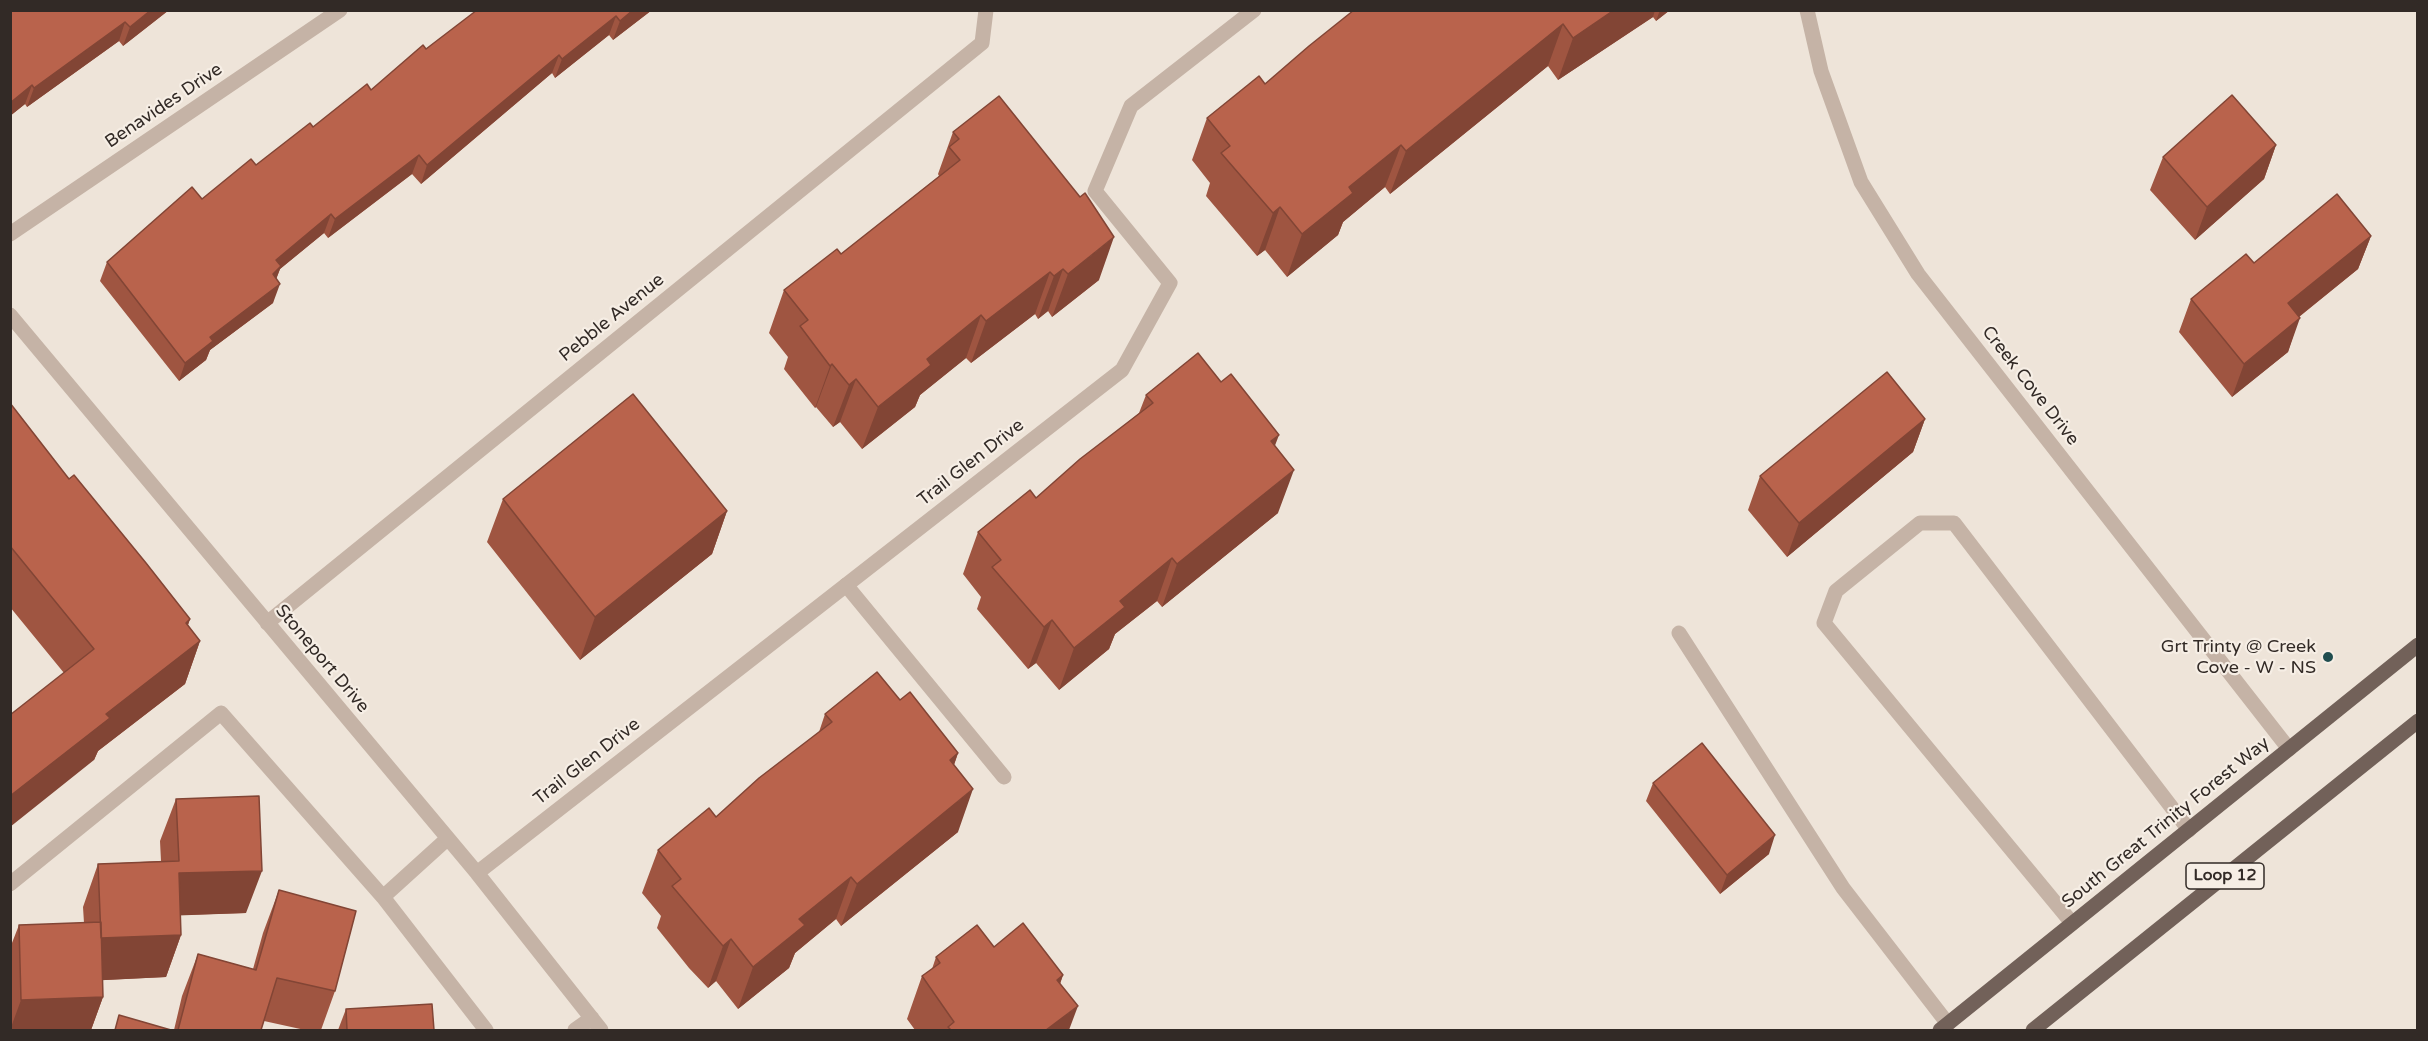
<!DOCTYPE html>
<style>
body{margin:0}
#map{position:relative;width:2428px;height:1041px;overflow:hidden;background:#eee4d9;font-family:"Varela Round",sans-serif}
canvas{display:block}
.frame{position:absolute;inset:0;border:12px solid #322a26;pointer-events:none}
</style>
<div id="map">
<canvas width="2428" height="1041"></canvas>
<div class="frame"></div>
</div>
<script>
const c = document.querySelector('canvas').getContext('2d');
c.lineJoin = 'round';
function strokePath(path, color, width, dash) {
  c.strokeStyle = color;
  c.lineWidth = width;
  c.lineCap = dash ? 'butt' : 'round';
  c.setLineDash(dash || []);
  c.stroke(path);
}
function fillPath(path, color) {
  c.fillStyle = color;
  c.fill(path, 'evenodd');
}
function drawText(font, color, halo, rows, align = 'center') {
  c.font = font + ' "Varela Round",sans-serif';
  c.lineWidth = 4.5;
  c.setLineDash([]);
  c.textBaseline = 'middle';
  c.strokeStyle = halo;
  c.fillStyle = color;
  for (const [text, x, y, turn = 0] of rows) {
    c.save();
    c.translate(x, y);
    c.rotate((+turn || 0) * Math.PI / 180);
    c.textAlign = isNaN(turn) ? turn : align;
    if (halo) c.strokeText(text, 0, 0);
    c.fillText(text, 0, 0);
    c.restore();
  }
}
const service = new Path2D(`
 M 846,585 L 1004,777
 M 1679,633 L 1843,888 L 1948,1024
 M 10,884 L 221,713 L 383,897 L 447,839
 M 383,897 L 486,1030
 M 2072,923 L 1824,623 L 1836,591 L 1920,523 L 1954,523 L 2189,830`);
const minor = new Path2D(`
 M 1807,10 L 1821,71 L 1861,182 L 1918,274 L 2289,749
 M 10,234 L 340,10
 M 10,315 L 477,873 L 601,1030
 M 267,623 L 982,43 L 986,10
 M 477,873 L 1122,370 L 1170,283 L 1095,191 L 1131,106 L 1254,10
 M 575,1030 L 592,1018`);
const primary = new Path2D(`
 M 1940,1030 L 2418,645
 M 2033,1030 L 2418,721`);
const wall = new Path2D(`
 M 10,10 L 169,10 L 123,46 L 119,41 L 27,107 L 25,104 L 10,116 Z
 M 486,10 L 652,10 L 613,40 L 609,35 L 555,78 L 552,73 L 421,184 L 412,174 L 328,238 L 324,233 L 280,269 L 276,279 L 273,303 L 210,350 L 206,360 L 179,381 L 100,281 L 107,262 L 202,199 L 256,165 L 371,90 L 426,49 Z
 M 1354,10 L 1670,10 L 1656,21 L 1653,17 L 1558,80 L 1548,66 L 1390,194 L 1385,187 L 1343,222 L 1338,235 L 1287,277 L 1265,250 L 1257,256 L 1206,196 L 1210,183 L 1192,160 L 1207,118 L 1265,84 Z
 M 953,132 L 1099,280 L 1052,317 L 1048,311 L 1038,319 L 1035,314 L 971,363 L 966,358 L 920,395 L 915,407 L 862,449 L 840,422 L 833,427 L 816,407 L 815,408 L 784,369 L 788,357 L 769,333 L 784,290 L 841,254 L 938,177 L 939,176 L 938,174 Z
 M 2276,145 L 2264,179 L 2195,240 L 2150,190 L 2163,157 Z
 M 2371,236 L 2358,269 L 2299,317 L 2288,352 L 2232,397 L 2179,332 L 2191,299 L 2254,263 Z
 M 1146,395 L 1275,446 L 1278,513 L 1162,607 L 1157,601 L 1115,634 L 1109,649 L 1059,690 L 1036,663 L 1028,669 L 977,609 L 981,597 L 963,574 L 978,532 L 1036,498 L 1139,413 Z
 M 10,403 L 69,479 L 190,619 L 188,625 L 200,641 L 185,684 L 98,751 L 94,760 L 64,673 L 10,607 Z
 M 1925,419 L 1913,452 L 1787,557 L 1748,510 L 1760,476 Z
 M 503,499 L 727,511 L 712,554 L 580,660 L 487,542 Z
 M 900,700 L 958,753 L 954,765 L 958,832 L 841,926 L 836,919 L 795,953 L 789,968 L 738,1009 L 716,981 L 708,988 L 689,968 L 657,928 L 661,916 L 642,893 L 658,850 L 716,817 L 819,732 L 825,714 Z
 M 1653,783 L 1769,854 L 1720,894 L 1646,801 Z
 M 176,799 L 246,913 L 181,915 L 181,935 L 166,977 L 103,980 L 103,997 L 91,1030 L 10,1030 L 10,948 L 19,925 L 84,923 L 83,907 L 98,864 L 161,861 L 160,841 Z
 M 279,890 L 335,991 L 321,1030 L 305,1030 L 264,1021 L 261,1030 L 174,1030 L 182,996 L 198,954 L 253,969 L 263,933 Z
 M 994,947 L 1063,975 L 1060,984 L 1069,1030 L 915,1030 L 907,1019 L 922,976 L 932,969 L 936,957 Z
 M 346,1009 L 434,1030 L 338,1030 Z`);
const shadedWall = new Path2D(`
 M 151,10 L 169,10 L 123,46 L 130,27 Z
 M 633,10 L 652,10 L 613,40 L 620,21 Z
 M 1614,10 L 1655,10 L 1653,17 L 1558,80 L 1573,38 Z
 M 1660,10 L 1670,10 L 1656,21 Z
 M 616,16 L 609,35 L 555,78 L 562,59 Z
 M 125,22 L 119,41 L 27,107 L 34,88 Z
 M 1563,24 L 1548,66 L 1390,194 L 1406,151 Z
 M 559,55 L 552,73 L 421,184 L 427,165 Z
 M 32,85 L 25,104 L 10,116 L 10,103 Z
 M 1401,145 L 1385,187 L 1343,222 L 1338,235 L 1287,277 L 1302,234 L 1349,187 Z
 M 2276,145 L 2264,179 L 2195,240 L 2207,207 Z
 M 419,155 L 412,174 L 328,238 L 335,219 Z
 M 1280,207 L 1265,250 L 1257,256 L 1273,213 Z
 M 331,214 L 324,233 L 280,269 L 274,285 L 269,278 L 276,260 Z
 M 2371,236 L 2358,269 L 2275,336 L 2288,303 Z
 M 1114,237 L 1099,280 L 1052,317 L 1068,274 Z
 M 1063,269 L 1048,311 L 1038,319 L 1054,276 Z
 M 1050,272 L 1035,314 L 971,363 L 986,321 Z
 M 280,284 L 273,303 L 210,350 L 206,360 L 179,381 L 185,363 L 210,337 Z
 M 981,315 L 966,358 L 920,395 L 915,407 L 862,449 L 878,407 L 927,359 Z
 M 2300,318 L 2288,352 L 2232,397 L 2244,364 Z
 M 832,364 L 816,407 L 815,408 L 830,366 Z
 M 856,379 L 840,422 L 833,427 L 849,385 Z
 M 1925,419 L 1913,452 L 1787,557 L 1799,523 Z
 M 1279,435 L 1263,477 L 1271,441 Z
 M 1294,470 L 1278,513 L 1162,607 L 1177,564 Z
 M 727,511 L 712,554 L 580,660 L 595,617 Z
 M 1172,558 L 1157,601 L 1115,634 L 1109,649 L 1059,690 L 1074,648 L 1120,601 Z
 M 190,619 L 175,660 L 200,641 L 185,684 L 98,751 L 94,760 L 10,827 L 10,796 Z
 M 1052,620 L 1036,663 L 1028,669 L 1044,627 Z
 M 958,753 L 943,796 L 950,760 Z
 M 973,789 L 958,832 L 841,926 L 857,884 Z
 M 1775,835 L 1769,854 L 1720,894 L 1727,875 Z
 M 262,871 L 246,913 L 164,916 L 179,873 Z
 M 851,877 L 836,919 L 795,953 L 789,968 L 738,1009 L 753,967 L 799,919 Z
 M 181,935 L 166,977 L 86,981 L 101,938 Z
 M 731,939 L 716,981 L 708,988 L 723,946 Z
 M 1063,975 L 1048,1017 L 1057,980 Z
 M 103,997 L 91,1030 L 10,1030 L 21,1000 Z
 M 1078,1006 L 1069,1030 L 1046,1030 Z`);
const building = new Path2D(`
 M 10,10 L 151,10 L 130,27 L 125,22 L 34,88 L 32,85 L 10,103 Z
 M 477,10 L 633,10 L 620,21 L 616,16 L 562,59 L 559,55 L 427,165 L 419,155 L 335,219 L 331,214 L 276,260 L 281,266 L 273,274 L 280,284 L 210,337 L 213,341 L 185,363 L 107,262 L 192,187 L 202,199 L 251,159 L 256,165 L 310,123 L 313,127 L 367,84 L 371,90 L 423,45 L 426,49 Z
 M 1354,10 L 1614,10 L 1573,38 L 1563,24 L 1406,151 L 1401,145 L 1349,187 L 1353,193 L 1302,234 L 1280,207 L 1273,213 L 1221,153 L 1230,146 L 1207,118 L 1259,76 L 1265,84 L 1309,46 Z
 M 2232,95 L 2276,145 L 2207,207 L 2163,157 Z
 M 999,96 L 1080,197 L 1085,193 L 1114,237 L 1068,274 L 1063,269 L 1054,276 L 1050,272 L 986,321 L 981,315 L 927,359 L 931,365 L 878,407 L 856,379 L 849,385 L 832,364 L 830,366 L 800,326 L 808,320 L 784,290 L 837,249 L 841,254 L 960,160 L 949,147 L 959,139 L 953,132 Z
 M 2337,194 L 2371,236 L 2288,303 L 2300,318 L 2244,364 L 2191,299 L 2246,254 L 2254,263 Z
 M 1198,353 L 1221,382 L 1231,374 L 1279,435 L 1271,441 L 1294,470 L 1177,564 L 1172,558 L 1120,601 L 1125,607 L 1074,648 L 1052,620 L 1044,627 L 992,567 L 1001,560 L 978,532 L 1030,490 L 1036,498 L 1080,459 L 1153,403 L 1146,395 Z
 M 1887,372 L 1925,419 L 1799,523 L 1760,476 Z
 M 633,394 L 727,511 L 595,617 L 503,499 Z
 M 10,403 L 69,479 L 74,475 L 146,563 L 190,619 L 186,623 L 200,641 L 106,714 L 110,718 L 10,796 L 10,715 L 94,649 L 10,546 Z
 M 877,672 L 900,700 L 910,692 L 958,753 L 950,760 L 973,789 L 857,884 L 851,877 L 799,919 L 805,925 L 753,967 L 731,939 L 723,946 L 705,925 L 672,886 L 681,879 L 658,850 L 709,808 L 716,817 L 759,778 L 832,722 L 825,714 Z
 M 1702,743 L 1775,835 L 1727,875 L 1653,783 Z
 M 259,796 L 262,871 L 179,873 L 181,935 L 101,938 L 98,864 L 179,861 L 176,799 Z
 M 279,890 L 356,911 L 335,991 L 277,978 L 261,1030 L 178,1030 L 198,954 L 256,970 Z
 M 101,922 L 103,997 L 21,1000 L 19,925 Z
 M 1023,923 L 1063,975 L 1057,980 L 1078,1006 L 1046,1030 L 951,1030 L 948,1027 L 954,1022 L 922,976 L 940,963 L 936,957 L 977,925 L 994,947 Z
 M 432,1004 L 434,1030 L 347,1030 L 346,1009 Z
 M 119,1015 L 171,1030 L 115,1030 Z`);
const markers = [
 [2328,657,6,"#204d4f"]
];
const shields = [
 [2225,876,78]
];
const shieldNames = [
 ["Loop 12",2225,876]
];
const streetNames = [
 ["Benavides Drive",164,106,-34],
 ["Pebble Avenue",612,318,-39],
 ["Creek Cove Drive",2030,386,52],
 ["Trail Glen Drive",971,463,-38],
 ["Stoneport Drive",322,659,50],
 ["Trail Glen Drive",587,762,-38],
 ["South Great Trinity Forest Way",2166,823,-39]
];
const poiNames = [
 ["Grt Trinty @ Creek",2316,647],
 ["Cove - W - NS",2316,668]
];
strokePath(service, '#c5b3a6', 15);
strokePath(minor, '#c5b3a6', 15);
strokePath(primary, '#726159', 15);
fillPath(wall, '#9f5541');
fillPath(shadedWall, '#824535');
fillPath(building, '#b9634c');
strokePath(building, '#824535', 1.5);
for (const [x, y, r, color] of markers) {
  const dot = new Path2D();
  dot.arc(x, y, r, 0, 2 * Math.PI);
  c.fillStyle = color;
  c.fill(dot);
  strokePath(dot, '#f6eee5', 2);
}
for (const [x, y, w] of shields) {
  const box = new Path2D();
  box.roundRect(x - w / 2, y - 13, w, 26, 4.5);
  c.fillStyle = '#f6eee5';
  c.fill(box);
  strokePath(box, '#322a26', 1.5);
}
drawText('bold 16px', '#322a26', null, shieldNames);
drawText('18px', '#322a26', '#f6eee5', streetNames);
drawText('18px', '#322a26', '#f6eee5', poiNames, 'right');
</script>
